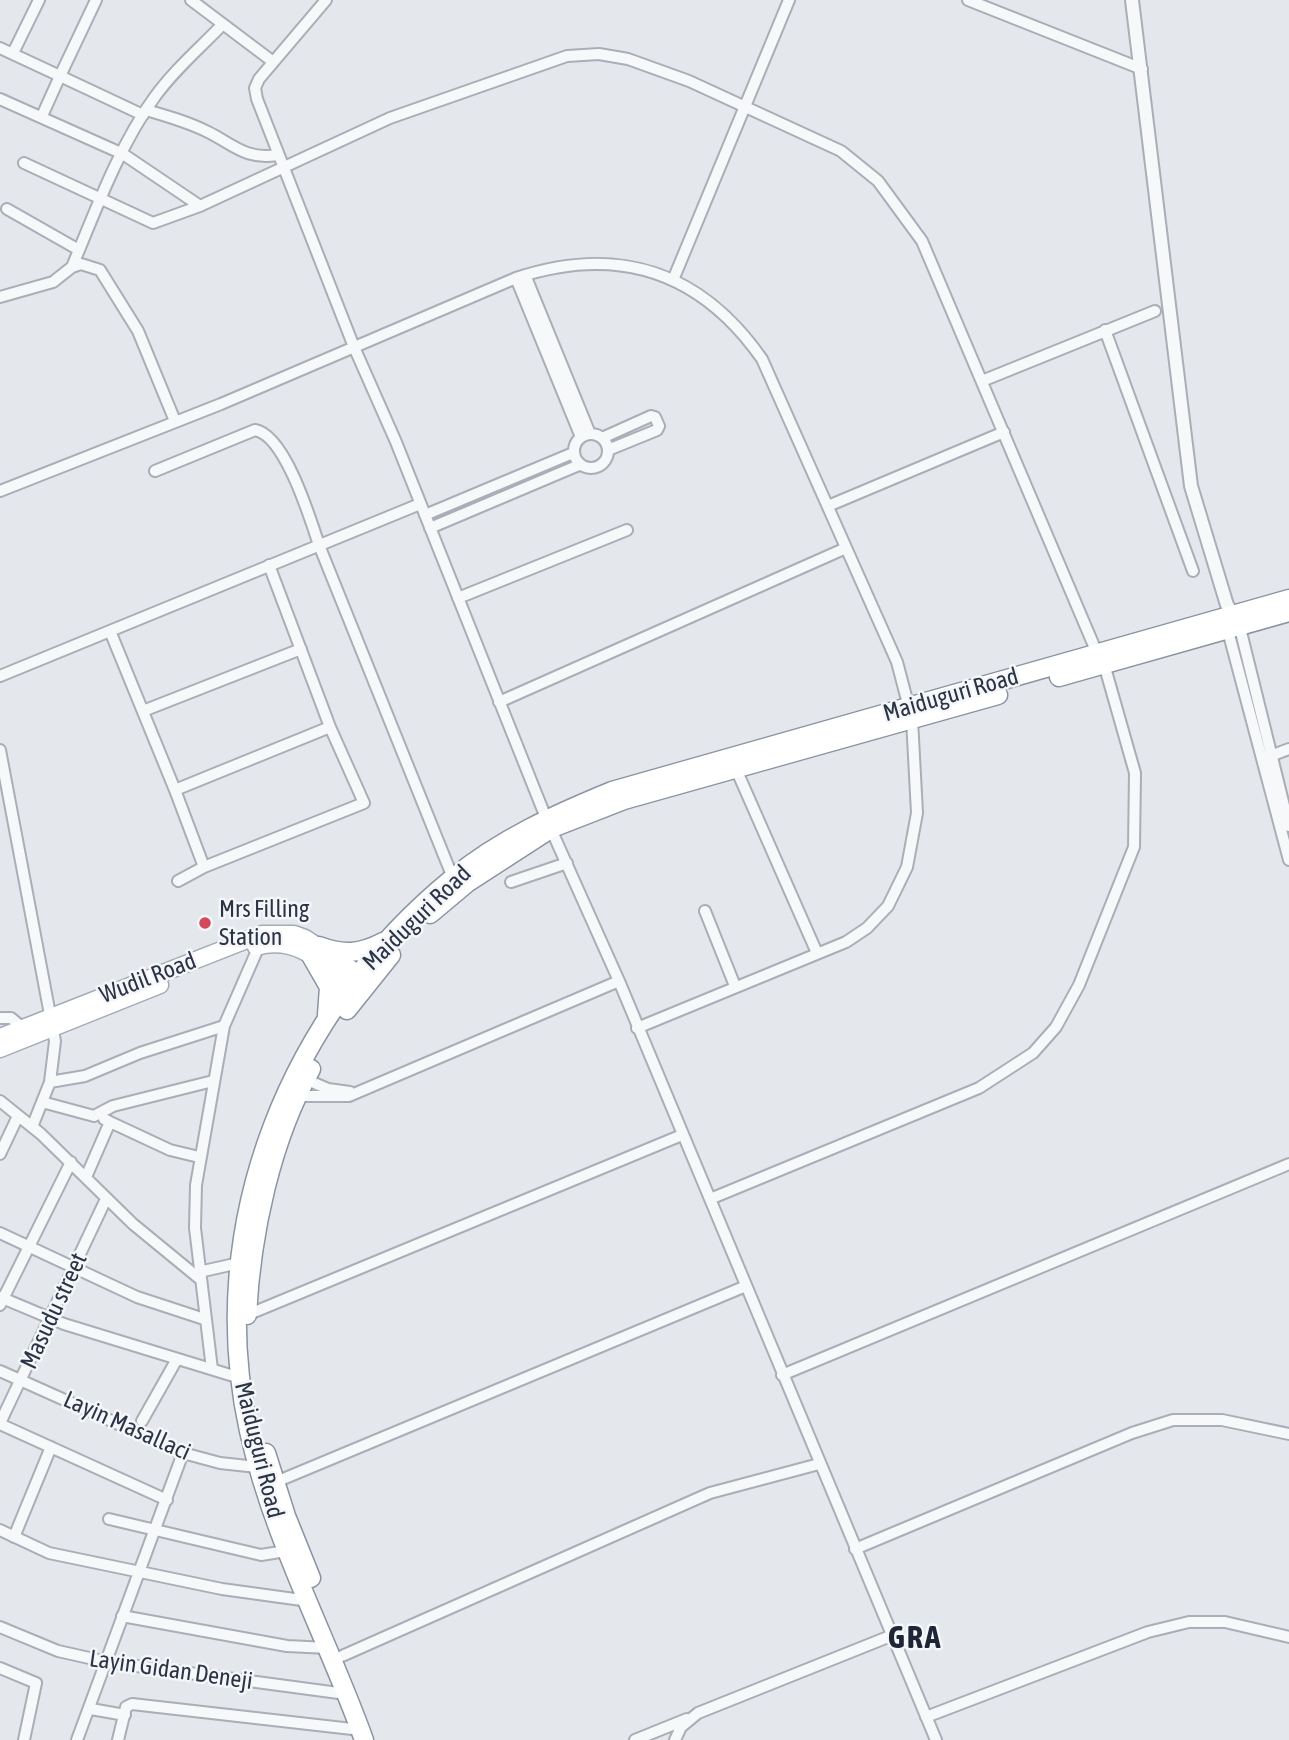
<!DOCTYPE html>
<style>
body{margin:0}
canvas{display:block;background:#e4e7ec}
</style>
<canvas width="1289" height="1740"></canvas>
<script>
const c = document.querySelector('canvas').getContext('2d');
c.lineJoin = 'round';
function strokePath(path, color, width, dash) {
  c.strokeStyle = color;
  c.lineWidth = width;
  c.lineCap = dash ? 'butt' : 'round';
  c.setLineDash(dash || []);
  c.stroke(path);
}
function drawText(font, color, halo, rows, align = 'center') {
  c.font = font + ' "Asap Condensed",sans-serif';
  c.lineWidth = 5;
  c.setLineDash([]);
  c.textBaseline = 'middle';
  c.strokeStyle = halo;
  c.fillStyle = color;
  for (const [text, x, y, turn = 0] of rows) {
    c.save();
    c.translate(x, y);
    c.rotate((+turn || 0) * Math.PI / 180);
    c.textAlign = isNaN(turn) ? turn : align;
    if (halo) c.strokeText(text, 0, 0);
    c.fillText(text, 0, 0);
    c.restore();
  }
}
const minor = new Path2D(`
 M 96,0 L 60,76 L 143,115
 M 191,0 L 272,61
 M 326,0 L 259,79 L 255,88 L 257,99 L 354,347 L 396,442 L 546,818 L 619,981 L 936,1740
 M 968,0 L 1142,69
 M 0,48 L 60,76 L 42,116
 M 13,53 L 39,0
 M 0,99 L 123,154 L 200,206
 M 146,110 C 167,116 188,122 208,132 C 234,145 246,160 277,155
 M 24,163 L 153,223 L 200,206 L 390,118 L 567,56 L 599,54 L 628,59 L 689,81 L 841,151 L 878,181 L 922,241 L 1097,653
 M 7,209 L 79,250
 M 72,267 C 95,212 119,146 154,98 C 173,71 200,48 223,24
 M 525,275 L 590,434
 M 516,278 L 581,437
 M 673,280 L 789,0
 M 0,297 L 53,282 L 72,267 L 81,264 L 100,270 L 138,331 L 175,421
 M 1105,330 L 1193,571
 M 982,381 L 1155,311
 M574 451a17 17 0 1 1 34 0a17 17 0 1 1-34 0Z
 M 602,438 L 651,416 L 655,417 L 659,426 L 657,430 L 608,450
 M 155,471 L 255,430 C 285,435 310,518 319,545 L 453,878
 M 0,491 L 221,404 L 516,278 C 619,244 701,272 762,359 L 897,662 L 912,719 L 917,813 L 907,867 L 888,906 L 867,928 L 846,942 L 637,1028
 M 828,506 L 1004,432
 M 425,515 L 573,453
 M 430,528 L 579,465
 M 458,598 L 627,530
 M 1240,628 L 1289,826
 M 110,631 L 175,790 L 330,727 L 269,565
 M 1228,631 L 1289,860
 M 0,676 L 420,504
 M 499,702 L 846,548
 M 143,711 L 301,649
 M 0,750 L 55,1041 L 50,1082 L 32,1127
 M 1265,758 L 1289,749
 M 736,769 L 817,953
 M 175,790 L 204,867
 M 178,881 L 204,867 L 364,803 L 330,727
 M 511,882 L 567,863
 M 705,911 L 735,986
 M 0,1018 L 11,1018 L 23,1028
 M 305,1079 L 328,1089 L 350,1092
 M 50,1082 L 85,1076 L 140,1053 L 224,1026
 M 298,1096 L 349,1096 L 619,981
 M 0,1101 L 41,1134 L 133,1224 L 200,1279
 M 42,1102 L 94,1116 L 113,1106 L 213,1081
 M 110,1122 L 170,1150 L 199,1157
 M 0,1154 L 18,1116
 M 86,1177 L 110,1122 L 104,1119
 M 710,1199 L 979,1088 L 1033,1053 L 1056,1027 L 1079,985 L 1134,847 L 1135,773 L 1104,664
 M 0,1233 L 137,1297 L 204,1319
 M 199,1272 L 239,1263
 M 0,1297 L 64,1324 L 240,1378
 M 0,1305 L 71,1162
 M 247,1315 L 682,1135
 M 212,1369 L 195,1228 L 196,1185 L 224,1026 L 259,946
 M 0,1371 L 183,1453 L 220,1463 L 257,1467
 M 782,1375 L 1289,1164
 M 142,1421 L 177,1359
 M 0,1423 L 106,1199
 M 0,1424 L 167,1500
 M 271,1484 L 746,1286
 M 109,1519 L 261,1555 L 286,1551
 M 0,1530 L 49,1553 L 222,1589 L 309,1601
 M 14,1537 L 51,1447
 M 855,1549 L 1132,1433 L 1173,1420 L 1222,1420 L 1289,1434
 M 122,1616 L 287,1646 L 328,1648
 M 0,1627 L 58,1651 L 107,1662 L 346,1694
 M 342,1656 L 710,1493 L 819,1464
 M 0,1668 L 36,1683 L 24,1740
 M 91,1709 L 125,1715
 M 926,1717 L 1148,1632 L 1189,1622 L 1225,1622 L 1289,1637
 M 77,1740 L 183,1453
 M 118,1740 L 126,1707 L 132,1704 L 361,1730
 M 635,1740 L 687,1719
 M 675,1740 L 681,1727 L 698,1713 L 893,1635`);
const tertiary = new Path2D(`
 M 1132,0 L 1191,486 L 1227,605 L 1238,621`);
const primary = new Path2D(`
 M 256,947 C 301,934 327,969 359,993
 M 0,1037 L 262,934 L 294,934 L 305,938 L 369,981
 M 0,1049 L 160,985`);
const trunk = new Path2D(`
 M 1059,677 L 1289,612
 M 430,914 L 467,883 L 552,828 L 624,800 L 998,695
 M 319,946 C 343,955 360,954 383,942
 M 310,954 L 329,987 L 327,1015
 M 347,1010 L 391,955
 M 247,1315 C 251,1234 271,1140 311,1069
 M 266,1453 L 286,1516 L 311,1578
 M 364,1740 C 327,1637 273,1539 249,1431 C 203,1223 290,1011 453,878 C 500,839 556,814 612,791 L 1289,599`);
const markers = [
 [205,923,7,"#d1495b"]
];
const streetNames = [
 ["Maiduguri Road",951,695,-16],
 ["Maiduguri Road",417,918,-44],
 ["Wudil Road",148,978,-21],
 ["Masudu street",54,1311,-65],
 ["Layin Masallaci",127,1426,24],
 ["Maiduguri Road",259,1450,76],
 ["Layin Gidan Deneji",171,1670,8]
];
const poiNames = [
 ["Mrs Filling",219,909],
 ["Station",219,937]
];
const districtNames = [
 ["GRA",915,1638]
];
strokePath(minor, '#a9aeb7', 14);
strokePath(tertiary, '#a9aeb7', 16);
strokePath(primary, '#a3abb8', 19);
strokePath(trunk, '#8b94a3', 21);
strokePath(minor, '#f7f8fa', 10);
strokePath(tertiary, '#f7f8fa', 12);
strokePath(primary, '#fff', 16);
strokePath(trunk, '#fff', 18);
for (const [x, y, r, color] of markers) {
  const dot = new Path2D();
  dot.arc(x, y, r, 0, 2 * Math.PI);
  c.fillStyle = color;
  c.fill(dot);
  strokePath(dot, '#f4f6f9', 2.5);
}
drawText('24px', '#2b3445', '#f4f6f9', streetNames);
drawText('24px', '#2b3445', '#f4f6f9', poiNames, 'left');
c.letterSpacing = '2px';
drawText('bold 32px', '#1d2536', '#f4f6f9', districtNames);
c.letterSpacing = '0px';
</script>
